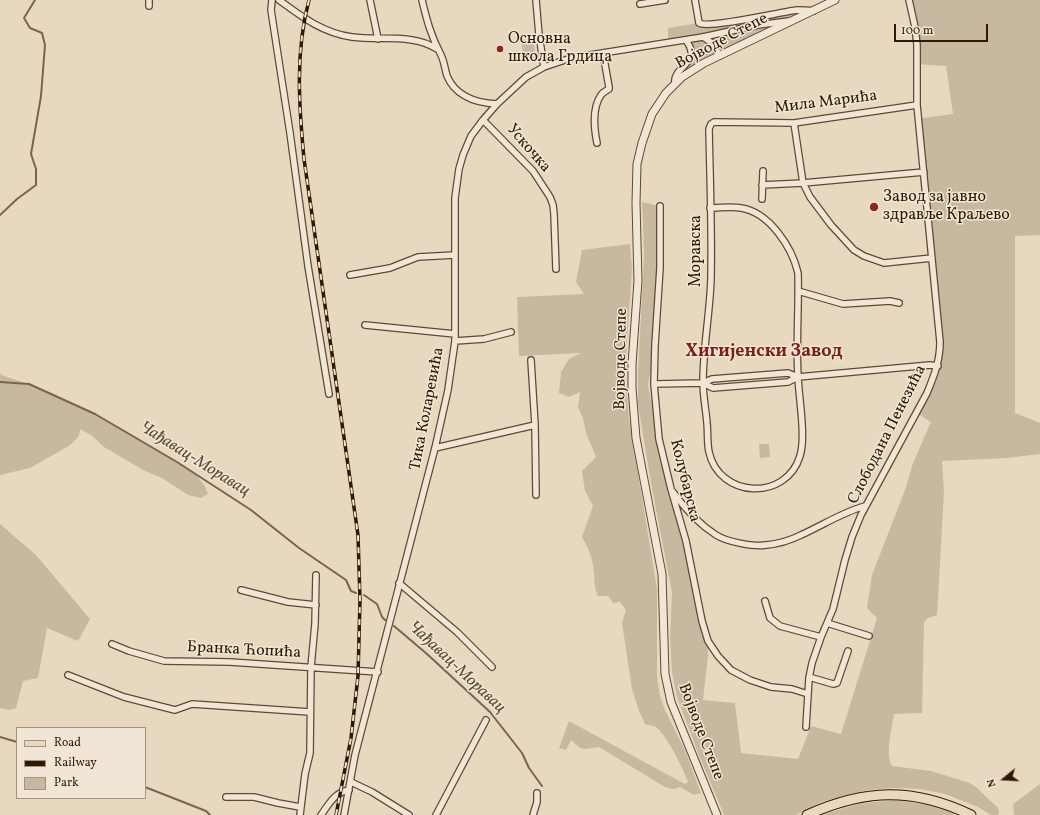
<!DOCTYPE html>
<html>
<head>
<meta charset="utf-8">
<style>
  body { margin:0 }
  #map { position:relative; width:1040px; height:815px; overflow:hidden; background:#e9d8c0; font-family:Vollkorn,serif }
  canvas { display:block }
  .legend { position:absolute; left:16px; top:727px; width:130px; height:72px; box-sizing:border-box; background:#f1e6d6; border:1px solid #a39481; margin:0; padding:5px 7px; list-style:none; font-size:12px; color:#2f1902 }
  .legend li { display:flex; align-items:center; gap:8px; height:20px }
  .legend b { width:20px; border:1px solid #a39481 }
  .north { position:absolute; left:984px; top:759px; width:40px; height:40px; -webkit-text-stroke:3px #f1e6d6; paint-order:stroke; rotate:252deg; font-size:11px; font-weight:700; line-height:16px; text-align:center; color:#2f1902 }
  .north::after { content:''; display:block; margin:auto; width:14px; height:18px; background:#2f1902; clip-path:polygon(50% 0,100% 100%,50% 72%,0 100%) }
  .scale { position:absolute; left:894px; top:24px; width:94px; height:18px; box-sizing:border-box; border:2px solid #2f1902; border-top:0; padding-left:5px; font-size:12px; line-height:14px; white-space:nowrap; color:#2f1902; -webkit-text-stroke:3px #f1e6d6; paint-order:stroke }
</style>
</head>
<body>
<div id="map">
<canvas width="1040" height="815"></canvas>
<ul class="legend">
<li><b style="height:5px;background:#e9d8c0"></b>Road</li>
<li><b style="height:5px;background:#2f1902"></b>Railway</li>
<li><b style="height:11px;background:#c9b8a0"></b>Park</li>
</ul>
<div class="north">N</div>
<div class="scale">100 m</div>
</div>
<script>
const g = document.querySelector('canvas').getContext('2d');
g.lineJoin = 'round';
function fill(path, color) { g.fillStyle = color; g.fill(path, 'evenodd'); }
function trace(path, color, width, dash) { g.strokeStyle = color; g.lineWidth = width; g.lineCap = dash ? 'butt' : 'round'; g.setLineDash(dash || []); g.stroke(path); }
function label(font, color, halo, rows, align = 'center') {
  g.font = font + ' Vollkorn,serif'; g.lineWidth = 3; g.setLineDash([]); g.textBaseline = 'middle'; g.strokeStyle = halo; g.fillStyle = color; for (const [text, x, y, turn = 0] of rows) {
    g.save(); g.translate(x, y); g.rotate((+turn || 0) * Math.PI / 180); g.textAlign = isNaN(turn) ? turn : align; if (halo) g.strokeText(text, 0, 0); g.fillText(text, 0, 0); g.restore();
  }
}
fill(new Path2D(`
  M907,0H1040V235L1015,236V413L1040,423V454L1007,458L942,461L944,492L937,615L928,618L924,622L922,713L894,714C892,728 885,755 892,766L931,771L970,783L977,788L998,808L999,812L998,815H991L978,807L945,794L920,789L894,788L868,790L846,795L822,802L796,815H724L698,753L677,697L672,673L670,639L672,593L651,483L638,404V370L643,280L644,251L642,202L659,206L655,345L648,385L659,439L708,641V656L703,700L735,703L741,753L798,759L811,726L841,734L877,618L867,608L872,575L905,490L913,463L931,422L915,412L925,394L935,367L938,343L916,119L953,114L946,66L915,64L913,28Z
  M813,11L674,80L691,58L686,40L668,43V28L699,23L700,24L759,16Z
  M533,38L536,58L524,59L521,40Z
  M630,244L632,268L625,373L629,418L657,589V677L660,696L665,710L685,750L701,793L694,795L680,787L674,789L665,787L599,747L586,749L580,748L571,740L566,750L559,748L569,721L670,776L685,784L688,782C683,769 666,732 654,726C651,725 647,725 645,724L639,711L632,689L622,623L626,610L620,602L613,603L608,596H598C594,586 595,584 594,574C593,560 589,549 582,537L593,506L585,491L582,471L596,457L586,433L583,418L578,407L580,392L569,397L559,393L561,372L569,359L581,353L519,356L517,297L584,294L576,282L582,250Z
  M0,372L1,375C71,396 134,434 195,474L205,486L208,494L201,498L188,495L162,478L143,470L104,447L91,435L80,429L79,436L69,446L30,468L0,475Z
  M759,444H769L770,457L760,458Z
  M0,524L36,555L90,619L78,641L47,628L38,678L23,681L16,708L10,710L0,708Z
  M1040,784V815H1014L1013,804Z
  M893,800C913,803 935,804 954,813L953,815H821L858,804Z`), '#c9b8a0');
trace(new Path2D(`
  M0,215L17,199L36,185V169L31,154L41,96L45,45L42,33L30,28L24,18L35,0
  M0,382L29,384L95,414L177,462L251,510L299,548L346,580L351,591L356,593
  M364,595L377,604L382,617L385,620
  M394,626L427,654L490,712L522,753L529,768L542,786
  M0,737L17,742
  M145,787L206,811L210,815`), '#79654d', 2);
const minor = new Path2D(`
  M272,0L271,10L290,133L308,266L329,394
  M279,0C302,17 323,33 352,37C379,41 413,33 437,49
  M370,0L378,39
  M422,0C427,21 431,36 441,55C444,61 445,69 447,76C456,97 476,103 497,104
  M536,0L539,35L544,67
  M695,0L699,23C707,29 781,12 797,10C802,10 807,10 813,11
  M640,4L665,0
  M149,6V0
  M703,37L715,45L719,56
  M675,83C673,72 688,65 692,55L690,47L686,40
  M483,120L533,171L550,197L553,205L554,214L556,269
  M794,123L803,183L810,197L831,225L854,250L864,256L884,263L932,258
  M597,143C594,128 592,108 601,95C603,92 606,91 609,89V87L603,53
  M762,185L803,183L924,172
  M762,199L763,171
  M660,206V268L655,345L654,384L659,439L671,489L686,541L702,621L708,641L718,656L731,670L750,680L771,687L792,689L808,694
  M710,208C720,208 732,206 741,208C769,212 792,247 798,273C799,307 796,342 798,377C799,399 806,437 800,456C786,502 719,498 709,452C707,443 708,433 707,423C706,410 703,396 703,382C703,348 710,313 711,278C712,229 710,179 709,129L711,124L714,122L794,123L917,105
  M350,275L390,268L418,257L455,255
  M798,291L843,304L890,301L899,303
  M365,325L455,334
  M455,341L484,339L511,332
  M531,360L535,425
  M703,383L713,388L788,382L798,377
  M654,384L703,383L712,379L788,373L798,377L930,365L938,366
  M435,448L535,425L536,495
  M673,492C685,509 699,524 716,535C727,542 754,547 766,545C778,544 791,540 801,535C823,525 843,512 865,506
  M399,583L457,632L492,667
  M241,590L288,602L316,605
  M765,601L770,618L780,626L821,637
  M827,623L869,636
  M112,644L129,651L164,661L230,662L378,672
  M68,675L124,697L175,710L192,704L310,712
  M809,677L833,684L837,683L848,651
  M806,727L809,678L812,663L821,637L833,609L845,560L852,537L861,515L927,393C934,376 940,361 940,342L917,105V45L915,27L909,0
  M351,782L372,792L409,815
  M226,797H254L278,803L300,807
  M300,815L305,774L310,753L311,667L315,624L316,575
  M321,815C329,804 335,792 349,790
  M344,815L355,755L435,448L448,390L455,341V198L459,169L463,155L471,136L483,120L497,104L526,77L544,67L571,58L703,37L758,25L789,21
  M436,815L486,720
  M533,815L537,802V793`);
const tertiary = new Path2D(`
  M717,815L671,702L665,674L662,574L636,438L632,388V364L638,281L636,203L637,164L642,143L652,114L666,93L682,77L704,63L835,0`);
const primary = new Path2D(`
  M807,815C865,789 913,787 971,815`);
trace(minor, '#5e4932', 8);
trace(tertiary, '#5e4932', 9);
trace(primary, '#2f1902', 11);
trace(minor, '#f1e6d6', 5.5);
trace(tertiary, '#f1e6d6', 7);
trace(primary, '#e9d8c0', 9);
const rail = new Path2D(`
  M309,0C295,52 299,106 304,159L358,535L360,600L358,676L351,738L336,815`);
trace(rail, '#2f1902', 3.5);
trace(rail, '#f1e6d6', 2, [6]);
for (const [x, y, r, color] of [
  [500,49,4,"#8f2418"],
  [874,207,5,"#8f2418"]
]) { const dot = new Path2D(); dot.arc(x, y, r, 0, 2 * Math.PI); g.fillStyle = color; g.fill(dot); trace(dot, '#f1e6d6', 1.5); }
label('16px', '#2f1902', '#f1e6d6', [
  ["Основна",508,40],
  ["школа Грдица",508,58],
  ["Завод за јавно",883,198],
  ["здравље Краљево",883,216]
], 'left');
label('16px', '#2f1902', '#f1e6d6', [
  ["Војводе Степе",722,42,-28],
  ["Мила Марића",826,103,-7],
  ["Ускочка",528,149,49],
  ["Моравска",697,251,-90],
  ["Војводе Степе",622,359,-89],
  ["Тика Коларевића",428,409,-79],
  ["Слободана Пенезића",888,435,-63],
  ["Колубарска",684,481,76],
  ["Бранка Ћопића",244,651,3],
  ["Војводе Степе",700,732,69]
]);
label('italic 17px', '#604b34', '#f1e6d6', [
  ["Чађавац-Моравац",194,460,32],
  ["Чађавац-Моравац",456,668,43]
]);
label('bold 18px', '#7a1f14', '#f1e6d6', [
  ["Хигијенски Завод",764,353]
]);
</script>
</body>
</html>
